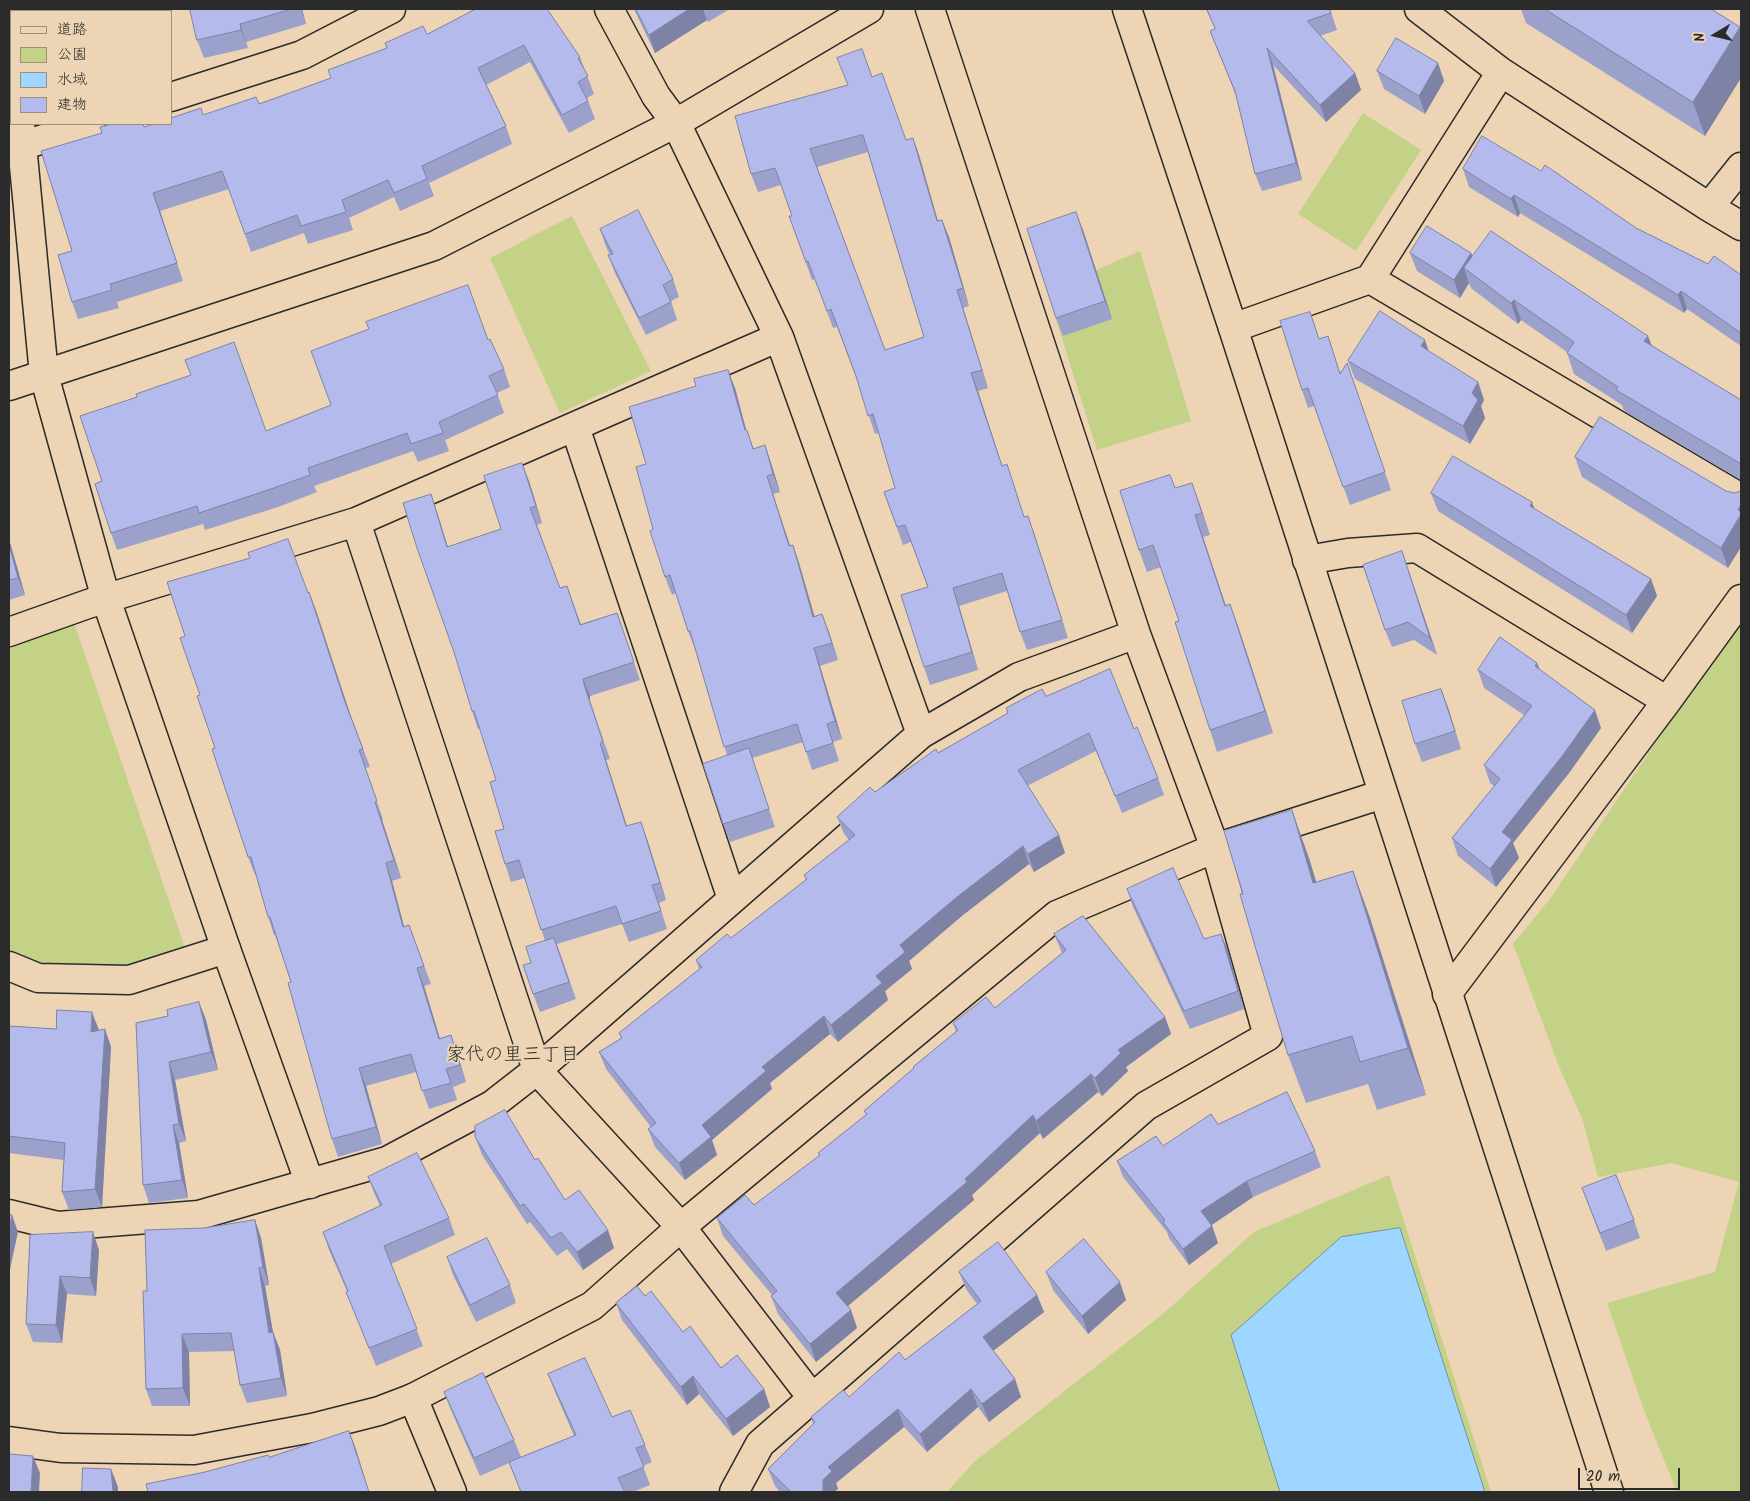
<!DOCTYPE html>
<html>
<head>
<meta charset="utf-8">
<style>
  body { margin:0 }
  #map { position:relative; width:1750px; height:1501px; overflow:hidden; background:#ecd4b4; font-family:Kalam,"Klee One",sans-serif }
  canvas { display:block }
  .frame { position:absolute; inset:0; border:10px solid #2b2b2b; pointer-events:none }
  .legend { position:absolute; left:10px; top:10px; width:162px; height:115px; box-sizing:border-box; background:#ecd4b4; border:1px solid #9f907d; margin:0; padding:6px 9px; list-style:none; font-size:15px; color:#2b2b2b }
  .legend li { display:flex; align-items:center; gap:10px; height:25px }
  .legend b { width:25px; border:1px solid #9f907d }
  .north { position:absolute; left:1690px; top:10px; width:50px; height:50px; -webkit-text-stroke:4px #ecd4b4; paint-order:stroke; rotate:261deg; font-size:14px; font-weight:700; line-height:20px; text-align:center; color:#2b2b2b }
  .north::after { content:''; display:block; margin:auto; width:18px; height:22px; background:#2b2b2b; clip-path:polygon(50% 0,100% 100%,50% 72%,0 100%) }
  .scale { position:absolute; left:1578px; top:1468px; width:102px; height:22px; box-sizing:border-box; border:2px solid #2b2b2b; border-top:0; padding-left:6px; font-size:15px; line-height:18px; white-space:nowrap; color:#2b2b2b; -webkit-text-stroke:4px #ecd4b4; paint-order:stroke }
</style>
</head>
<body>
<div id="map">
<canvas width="1750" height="1501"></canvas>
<div class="frame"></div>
<ul class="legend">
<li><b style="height:6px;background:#ecd4b4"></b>道路</li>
<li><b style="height:14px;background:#c3d286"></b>公園</li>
<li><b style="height:14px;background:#9fd6ff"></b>水域</li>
<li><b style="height:14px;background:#b4bbec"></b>建物</li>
</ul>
<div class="north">N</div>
<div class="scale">20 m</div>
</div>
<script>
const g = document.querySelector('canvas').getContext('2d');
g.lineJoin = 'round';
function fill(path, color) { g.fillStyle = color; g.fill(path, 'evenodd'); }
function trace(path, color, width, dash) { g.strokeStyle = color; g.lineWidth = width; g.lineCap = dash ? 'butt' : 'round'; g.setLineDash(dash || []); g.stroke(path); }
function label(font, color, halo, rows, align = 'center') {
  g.font = font + ' Kalam,"Klee One",sans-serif'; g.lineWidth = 4; g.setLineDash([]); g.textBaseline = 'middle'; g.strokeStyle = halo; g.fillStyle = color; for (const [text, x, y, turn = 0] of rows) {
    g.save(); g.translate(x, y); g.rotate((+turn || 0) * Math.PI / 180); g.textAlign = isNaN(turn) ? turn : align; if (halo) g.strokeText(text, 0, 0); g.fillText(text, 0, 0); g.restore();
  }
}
fill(new Path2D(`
  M1363,113L1421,150L1356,251L1298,214Z
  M572,216L651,371L560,413L490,258Z
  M1140,251L1191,421L1097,450L1047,291Z
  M70,611L187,954L134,979L9,964V632Z
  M1741,623V1492H1677L1645,1413L1607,1303L1715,1272L1739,1182L1671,1163L1598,1177L1583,1121L1560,1069L1513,944L1550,899L1682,704Z
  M1389,1175L1491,1492H947L974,1462L1163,1314L1254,1232Z`), '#c3d286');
const water = new Path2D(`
  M1400,1228L1485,1492H1280L1231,1335L1341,1237Z`);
fill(water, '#9fd6ff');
trace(water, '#7192aa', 1);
const minor = new Path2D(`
  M609,9L656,96L676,123L779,337L921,734
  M1419,9L1501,72L1709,207L1741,226
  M171,97L302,55L391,9
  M9,150L90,124
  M1709,207L1741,167
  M1370,279L1741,498
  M1233,328L1370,279L1501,72
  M575,427L732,899
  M356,522L537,1070L681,1227L813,1399
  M1307,560L1348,553L1417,548L1667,701
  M9,632L88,604L356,522L779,337
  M9,966L38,978L129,980L226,949
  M1447,994L1667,701L1741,599
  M9,1214L58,1226L199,1215L387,1161L492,1105L537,1070L921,734L1019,677L1136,634
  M9,1441L61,1448L194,1450L312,1428L379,1411L413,1398L592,1306L681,1227L1057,915L1215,848L1383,794
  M734,1492L760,1444L1146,1106L1268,1036L1215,848L1136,634L930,9`);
const tertiary = new Path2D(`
  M13,9V11
  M1127,9L1233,328L1609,1492
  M20,124L44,375L106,599L226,949L310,1184
  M9,386L434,246L676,123L869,9
  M413,1398L452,1492`);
trace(minor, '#2b2b2b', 31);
trace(tertiary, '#2b2b2b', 31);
trace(minor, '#ecd4b4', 28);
trace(tertiary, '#ecd4b4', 28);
fill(new Path2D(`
  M190,9H302L306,24L246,42L248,48L204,58L197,40Z
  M476,9L580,57L594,94L587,98L595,119L569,133L530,62L486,85L506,126L512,144L429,183L434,196L400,211L394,197L349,218L353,230L308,244L304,233L251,252L229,189L160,211L183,281L117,302L119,308L78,319L72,302V251L143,124L144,127L259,104L331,78L427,34Z
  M634,9H730L708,22L707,20L655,53Z
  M1206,9H1330L1337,30L1320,36L1355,73L1361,90L1326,122L1273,65L1302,180L1262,191L1255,174L1236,96L1210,31L1215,29Z
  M1521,9H1711L1705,136L1526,23Z
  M1438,63L1444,81L1425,114L1384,89L1377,71Z
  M872,77L906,140L913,138L919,155L938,221L942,220L949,237L969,306L963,308L988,388L978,391L1002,466L1013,482L1024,517L1028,516L1068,638L1027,650L1020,632L1007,591L959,606L978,670L930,685L924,667L928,587L911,542L903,545L884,492L895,488L879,433L875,434L857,380L837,327L833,328L815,279L812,280L789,216H792L781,185L758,192L751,174L848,85ZM868,152L924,337L885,350L817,167Z
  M1463,169L1636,228L1708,264L1741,275V346L1687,309L1684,313L1520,213L1518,217L1469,187Z
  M600,229L673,279L679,297L671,301L677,320L646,335L615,273L608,255H610L606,247Z
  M1083,230L1112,319L1063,336L1056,318Z
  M1410,253H1471L1472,256L1652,346L1741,400V480L1624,411L1622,405L1574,374L1567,353V352L1521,320L1518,324L1471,288L1469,283L1460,298L1417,271Z
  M1328,336L1340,373L1347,363L1391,490L1350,505L1314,406L1308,408L1302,390L1319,339Z
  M488,340L504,369L510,387L497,393L504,413L445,440L449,451L418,462L413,451L314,486L317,492L278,507L205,530L203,524L117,550L111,533L102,481L137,397L191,375L266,431L331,405Z
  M1429,352L1478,382L1484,400L1481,406L1485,418L1470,444L1355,379L1348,361Z
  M735,388L746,430L754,449L765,445L771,463L780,492L773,494L790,546L793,545L799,563L814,617L829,632L838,660L820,666L842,739L833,742L839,761L812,770L803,742L752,758L775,827L730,842L723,824L727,755L695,649L688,631L676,593L672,595L665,577L653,529L646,464Z
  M1575,457L1734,493L1728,568L1582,477Z
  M1170,475L1175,488L1192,483L1210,535L1203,537L1226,606L1238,626L1273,733L1217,752L1210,730L1179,621L1161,567L1147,572L1139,550Z
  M529,481L542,523L537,525L560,588L567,586L581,624L617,613L640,680L590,696V701L610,759L606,760L627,826L647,839L666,900L659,903L667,929L629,942L622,924L557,944L576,999L540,1012L533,994L531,963L545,941L525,878L511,882L505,864L504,829L496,780L480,728L478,729L472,711L454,652L437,512L448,547L501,529Z
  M1431,493L1535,510L1651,579L1657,596L1632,633L1438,511Z
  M9,539L25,595L9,600Z
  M1408,569L1437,655L1414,640L1392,647L1385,630Z
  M309,592L351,716L370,767L365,768L383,819L382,820L401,878L392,881L404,927L409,925L431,984L424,986L440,1038L451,1035L466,1082L453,1087L457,1100L429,1109L416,1072L366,1086L382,1144L338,1157L332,1139L291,982L275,935H274L268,917L256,875H255L248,857L215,748L200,695L308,593Z
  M1537,663L1540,670L1601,728L1569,773L1513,843L1519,858L1496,887L1458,856L1452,838L1494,786L1490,783L1484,765L1524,715L1484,688L1478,670Z
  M1441,689L1461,749L1422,762L1415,744Z
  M1046,696L1134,729L1158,778L1164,795L1122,813L1096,751L1027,786L1065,853L1034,872L1029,864L963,915L909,961L912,969L885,991L888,1000L838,1042L830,1034L770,1083L772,1089L712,1140L717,1155L685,1180L655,1147L648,1129L651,1127L606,1069L599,1052L621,1038L619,1033L699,969L696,960L731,938L806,880L804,875L849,840L844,834L837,817L875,792L938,753L1008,713L1006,708Z
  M1309,858L1316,882L1353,871L1370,918L1426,1095L1377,1110L1368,1084L1306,1103L1288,1055L1243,894Z
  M1127,889L1204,939L1221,934L1228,951L1244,1009L1190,1029L1133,907Z
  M1054,934L1165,1017L1171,1034L1126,1067L1128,1071L1102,1096L1098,1092L1043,1139L1040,1133L972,1195L974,1200L848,1306L851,1310L857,1328L816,1362L778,1314L771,1296L772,1295L723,1236L717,1218L754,1205L819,1156L818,1153L866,1115L864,1111L914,1068L913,1067L956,1032L953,1023L995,1008L1062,953Z
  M199,1002L206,1020L218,1070L175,1080L186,1141L179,1143L188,1198L149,1203L143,1185L168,1016Z
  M9,1026L56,1029L99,1030L105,1029L111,1047L102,1207L69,1210L62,1192L64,1160L9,1153Z
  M1218,1124L1315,1151L1321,1167L1253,1197L1212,1225L1218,1243L1189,1265L1169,1238L1167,1232L1123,1177L1117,1161L1163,1146Z
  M475,1137L535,1160L565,1200L614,1248L583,1270L567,1249L557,1256L530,1222L527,1224L482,1155Z
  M368,1177L449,1218L455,1235L391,1264L423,1346L376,1366L353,1309L346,1292L347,1291L329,1250L323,1232L380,1206L375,1195Z
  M1582,1188L1634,1220L1640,1238L1606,1251Z
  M255,1220L261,1238L269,1285L265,1286L273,1332L280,1350L287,1396L247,1403L240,1385L234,1351L189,1352L190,1406H152L146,1389L147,1291L204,1228Z
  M30,1235L99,1250L96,1296L67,1294L62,1343L33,1342L26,1324Z
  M447,1257L510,1285L516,1303L476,1322L453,1275Z
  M959,1272L1037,1295L1044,1312L993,1351L1015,1379L1021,1397L989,1422L978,1407L927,1452L904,1427L836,1483L838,1489L834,1492H780L775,1486L768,1469L813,1424L811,1417L849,1397L905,1360L977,1304L966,1289Z
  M1046,1272L1126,1300L1088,1334L1053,1290Z
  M645,1296L721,1368L764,1389L770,1407L733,1436L699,1394L687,1405L622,1320L616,1303Z
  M548,1374L612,1417L645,1445L652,1462L643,1466L650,1485L633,1492H521L509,1463L480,1476L451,1410L444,1392L514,1440L521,1457L574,1436L555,1392Z`), '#9ba1cb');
fill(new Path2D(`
  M85,9H91L92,11H85Z
  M301,9H302L306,24Z
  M689,9H703L707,20L655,53L649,35Z
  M240,24L248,48L241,30Z
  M1740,27L1741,31V78L1705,136L1693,102Z
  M1267,48L1273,65L1302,180L1296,163Z
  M1438,63L1444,81L1425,114L1419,96Z
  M1355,73L1361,90L1326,122L1320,105Z
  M913,138L919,155L943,239L937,221Z
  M153,193L160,211L183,281L177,263Z
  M1514,195L1520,213L1518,217L1511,199Z
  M1076,212L1083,230L1112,319L1105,301Z
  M942,220L949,237L969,306L963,288Z
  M1471,253L1477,270L1464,268L1469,283L1460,298L1454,280Z
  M957,290L963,308L988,388L982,370Z
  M1681,291L1687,309L1684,313L1678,295Z
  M1514,300L1521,320L1518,324L1511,303Z
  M1648,336L1656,356L1644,341Z
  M1425,340L1431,358L1421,346Z
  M728,370L735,388L751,448L745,430Z
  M971,373L978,391L1008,484Z
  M1478,382L1484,400L1481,406L1485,418L1470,444L1463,426L1472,393Z
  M765,445L771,463L780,492L773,474Z
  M522,463L529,481L542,523L536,506Z
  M767,476L773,494L796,564L789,546Z
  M1192,483L1200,505L1210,535L1202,513Z
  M431,494L437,512L453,564L447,547Z
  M1532,502L1539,520L1530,506Z
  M1741,504V547L1728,568L1721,548L1738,510Z
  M1195,515L1203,537L1233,628L1225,606Z
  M1028,516L1034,533L1068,638L1062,620Z
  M9,539L25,595L18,578L9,544Z
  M793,545L799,563L820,635L813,617Z
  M1402,551L1408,569L1437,655L1430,638Z
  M1651,579L1657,596L1632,633L1626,615Z
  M953,588L959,606L978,670L972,652Z
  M309,592L316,610L352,720L345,702Z
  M1230,604L1238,626L1273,733L1265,711Z
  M822,614L829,632L838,660L832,643Z
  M814,648L820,666L842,739L835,721Z
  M1537,663L1544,681L1535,666Z
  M583,679L590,696V701L610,759L584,684Z
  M1441,689L1448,707L1461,749Z
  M1595,710L1601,728L1569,773L1513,843L1519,858L1496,887L1490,869L1502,832Z
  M600,743L606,760L632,843L626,826Z
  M375,802L382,820L401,878L394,860Z
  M1292,810L1309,858L1331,931L1313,883Z
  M641,822L647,839L666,900L660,883Z
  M1059,835L1065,853L1034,872L1028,854Z
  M1023,846L1029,864L963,915L909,961L912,969L885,991L888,1000L838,1042L831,1025L876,976L900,945L957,897Z
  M386,863L392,881L409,945L403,927Z
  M1353,871L1370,918L1426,1095L1408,1048Z
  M1221,934L1228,951L1244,1009L1238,991Z
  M417,968L424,986L445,1056L439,1039Z
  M199,1002L206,1020L218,1070L211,1052Z
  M92,1012L99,1030L91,1032Z
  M824,1016L830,1034L770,1083L772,1089L712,1140L717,1155L685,1180L679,1163L702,1125L762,1067Z
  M1165,1017L1171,1034L1126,1067L1128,1071L1102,1096L1095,1078L1118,1050Z
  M105,1029L111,1047L102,1207L95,1189Z
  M451,1035L457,1053L466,1082L460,1065Z
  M169,1062L175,1080L186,1141L179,1124Z
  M359,1068L366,1086L382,1144L376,1127Z
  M1091,1074L1098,1092L1043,1139L1036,1121Z
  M1033,1115L1040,1133L972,1195L974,1200L843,1310L836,1293L965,1179Z
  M173,1125L179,1143L188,1198L182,1180Z
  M1247,1181L1253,1197L1207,1228L1201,1211Z
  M12,1215L18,1232L9,1274V1230Z
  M255,1220L261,1238L269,1285L263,1267Z
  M1212,1226L1218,1243L1189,1265L1183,1249Z
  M608,1230L614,1248L583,1270L577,1252Z
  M93,1232L99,1250L96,1296L90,1278Z
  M259,1268L265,1286L276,1350L269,1333Z
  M60,1276L67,1294L62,1343L56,1325Z
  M1120,1282L1126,1300L1088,1334L1082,1316Z
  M1037,1295L1044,1312L989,1354L983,1337Z
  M851,1310L857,1328L816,1362L810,1344Z
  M273,1332L280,1350L287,1396L281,1378Z
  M182,1334L189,1352L190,1406L183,1388Z
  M693,1376L699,1394L687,1405L681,1387Z
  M1015,1379L1021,1397L989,1422L982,1404Z
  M764,1389L770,1407L733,1436L726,1419Z
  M971,1389L978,1407L927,1452L920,1434Z
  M898,1409L904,1427L836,1483L838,1489L834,1492H823V1480L828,1467Z
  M349,1431L356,1449L369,1492Z
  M33,1456L40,1473L39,1492H31Z
  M111,1469L118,1487V1492H113Z`), '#7e83a5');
const building = new Path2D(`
  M37,9H85V11H37Z
  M190,9H292L240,24L241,30L197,40Z
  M476,9H547L580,57L578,58L588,76L578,82L588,101L562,115L524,45L478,68L506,126L422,166L427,179L394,193L388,180L342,200L346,212L301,226L297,215L245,234L222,171L153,193L177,263L110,284L112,290L72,302L58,255L72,251L41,151L102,133L100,127L112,124H143L144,127L154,124H171V118L201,108L203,115L256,97L259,104L331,78L328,70L387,48L385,43L423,26L427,34Z
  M636,9H689L649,35Z
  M1207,9H1329L1331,13L1307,21L1355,73L1320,105L1267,48L1296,163L1255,174L1235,91L1210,31L1215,29Z
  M1545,9H1711L1740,27L1693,102Z
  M1396,38L1438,63L1419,96L1377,71Z
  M862,49L872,77L882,73L906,140L913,138L937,221L942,220L963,288L957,290L982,370L971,373L1002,466L1007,464L1024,517L1028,516L1062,620L1020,632L1002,573L953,588L972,652L924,667L901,595L928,587L905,525L897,527L884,492L895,488L873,414L868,416L856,376L831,309L827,311L808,261L806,262L789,216H792L775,168L751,174L735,116L848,85L837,58ZM863,135L924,337L885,350L810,149Z
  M1482,136L1541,171L1545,165L1636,228L1708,264L1714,256L1741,275V333L1681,291L1678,295L1514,195L1511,199L1463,169Z
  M638,210L673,279L663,285L671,302L639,318L608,255L613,254L600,229Z
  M1076,212L1105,301L1056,318L1027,229Z
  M1427,226L1471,253L1454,280L1410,253Z
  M1491,231L1648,336L1644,341L1741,400V464L1616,390L1618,387L1567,353L1574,342L1514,300L1511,303L1464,268Z
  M468,285L488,340L490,339L504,369L489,376L498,395L439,422L443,433L411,444L407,433L308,468L310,475L271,489L199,513L197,506L111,533L95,484L102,481L80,416L137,397L136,394L191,375L185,360L234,342L266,431L331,405L311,351L369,329L366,322Z
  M1380,311L1425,340L1421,346L1478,382L1472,393L1478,400L1463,426L1348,361Z
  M1310,312L1319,339L1328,336L1340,374L1347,363L1385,472L1343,487L1308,388L1302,390L1280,321Z
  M728,370L745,430H747L753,449L765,445L773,474L767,476L789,546L793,545L813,617L822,614L832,643L814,648L835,721L827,724L833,743L806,752L797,724L724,747L690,631H688L670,575L665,577L650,531L653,529L636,467L646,464L629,407L696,386L694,379Z
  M1600,417L1726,491L1734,493L1741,491V504L1738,510L1741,512V514L1721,548L1575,457Z
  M1453,456L1532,502L1530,506L1651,579L1626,615L1431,493Z
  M522,463L536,506L530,508L560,588L567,586L580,625L617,613L634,662L583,679L584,684L603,742L600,743L626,826L641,822L660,883L652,885L661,911L622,924L616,906L541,930L519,860L505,864L495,831L504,829L490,782L496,780L474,711H472L454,652L417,548L403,503L431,494L447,547L501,529L484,476Z
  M1170,475L1175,488L1192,483L1202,513L1195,515L1225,606L1230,604L1265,711L1210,730L1175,622L1179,621L1153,545L1139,550L1120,491Z
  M288,539L308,593L309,592L345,702L363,749L359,750L377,801L375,802L394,860L386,863L403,927L409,925L424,966L417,968L439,1039L451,1035L460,1065L446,1069L451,1083L422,1091L411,1054L359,1068L376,1127L332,1139L288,983L291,982L270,917H268L251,857H248L212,749L215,748L197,696L200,695L180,638L185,636L167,582L250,558L248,553Z
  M9,544L18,578L9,580Z
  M1402,551L1430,638L1408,622L1385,630L1363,565Z
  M1500,637L1537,663L1535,666L1595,710L1563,755L1502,832L1512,840L1490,869L1452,838L1500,779L1484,765L1532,706L1478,670Z
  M1110,669L1134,729L1137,727L1158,778L1115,796L1089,733L1018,770L1059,835L1028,854L1023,846L957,897L900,945L905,952L876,976L882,983L831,1025L824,1016L762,1067L766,1071L702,1125L711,1137L679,1163L648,1129L656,1123L599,1052L622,1038L619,1033L702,967L696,960L727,934L731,938L807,879L804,875L855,835L837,817L870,787L875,792L936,749L938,753L1008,713L1006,708L1042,689L1046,696Z
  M1441,689L1455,731L1415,744L1402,701Z
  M749,748L769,809L723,824L703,764Z
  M1292,810L1313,883L1353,871L1408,1048L1360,1062L1352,1036L1288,1055L1257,953L1240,894H1243L1224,831Z
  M1173,868L1204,939L1221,934L1238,991L1184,1011L1127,889Z
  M1083,916L1165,1017L1118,1050L1121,1053L1095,1078L1091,1074L1036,1121L1033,1115L965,1179L967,1182L836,1293L851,1310L810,1344L771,1296L777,1291L717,1218L745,1195L754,1205L820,1155L818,1153L867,1114L864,1111L914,1068L913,1067L958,1030L953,1023L986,997L995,1008L1066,950L1054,934Z
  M554,938L569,982L533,994L523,965L531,963L526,947Z
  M199,1002L211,1052L169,1062L179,1124L173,1125L182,1180L143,1185L136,1023L168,1016L167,1010Z
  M57,1010L92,1012L91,1032L105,1029L95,1189L62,1192L65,1143L9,1136V1026L56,1029Z
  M1287,1092L1315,1151L1247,1181L1201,1211L1212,1226L1183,1249L1163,1222L1165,1220L1117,1161L1156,1136L1163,1146L1211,1114L1218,1124Z
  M505,1110L535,1160L538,1158L565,1200L579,1190L608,1230L577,1252L561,1232L551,1238L524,1204L520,1206L475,1137V1126Z
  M417,1153L449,1218L384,1246L417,1329L369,1348L346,1292L348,1291L323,1232L382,1205L368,1177Z
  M1616,1175L1634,1220L1600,1233L1582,1188Z
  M9,1214L12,1215L9,1230Z
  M255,1220L263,1267L259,1268L269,1333L273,1332L281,1378L240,1385L231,1333L182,1334L183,1388L146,1389L143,1291H147L145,1230L204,1228Z
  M93,1232L90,1278L60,1276L56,1325L26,1324L30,1235Z
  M487,1238L510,1285L470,1305L447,1257Z
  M1084,1239L1120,1282L1082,1316L1046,1272Z
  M998,1242L1037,1295L983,1337L1015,1379L982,1404L971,1389L920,1434L898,1409L828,1467L832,1471L823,1480V1492H791L768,1469L815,1422L811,1417L843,1390L849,1397L899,1352L905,1360L981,1301L959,1272Z
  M637,1286L645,1296L651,1291L683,1332L690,1326L721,1368L737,1355L764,1389L726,1419L693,1376L681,1387L616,1303Z
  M585,1358L612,1417L630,1410L645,1445L636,1448L644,1467L618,1478L625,1492H521L509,1462L576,1435L548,1374Z
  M483,1373L514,1440L474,1458L444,1392Z
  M349,1431L369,1492H148L146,1484L205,1472L268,1455L269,1457Z
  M9,1454L33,1456L31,1492H9Z
  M83,1468L111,1469L113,1492H82Z`);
fill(building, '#b4bbec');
trace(building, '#7e83a5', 1);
label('19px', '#2b2b2b', '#ecd4b4', [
  ["家代の里三丁目",513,1057]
]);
</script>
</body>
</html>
